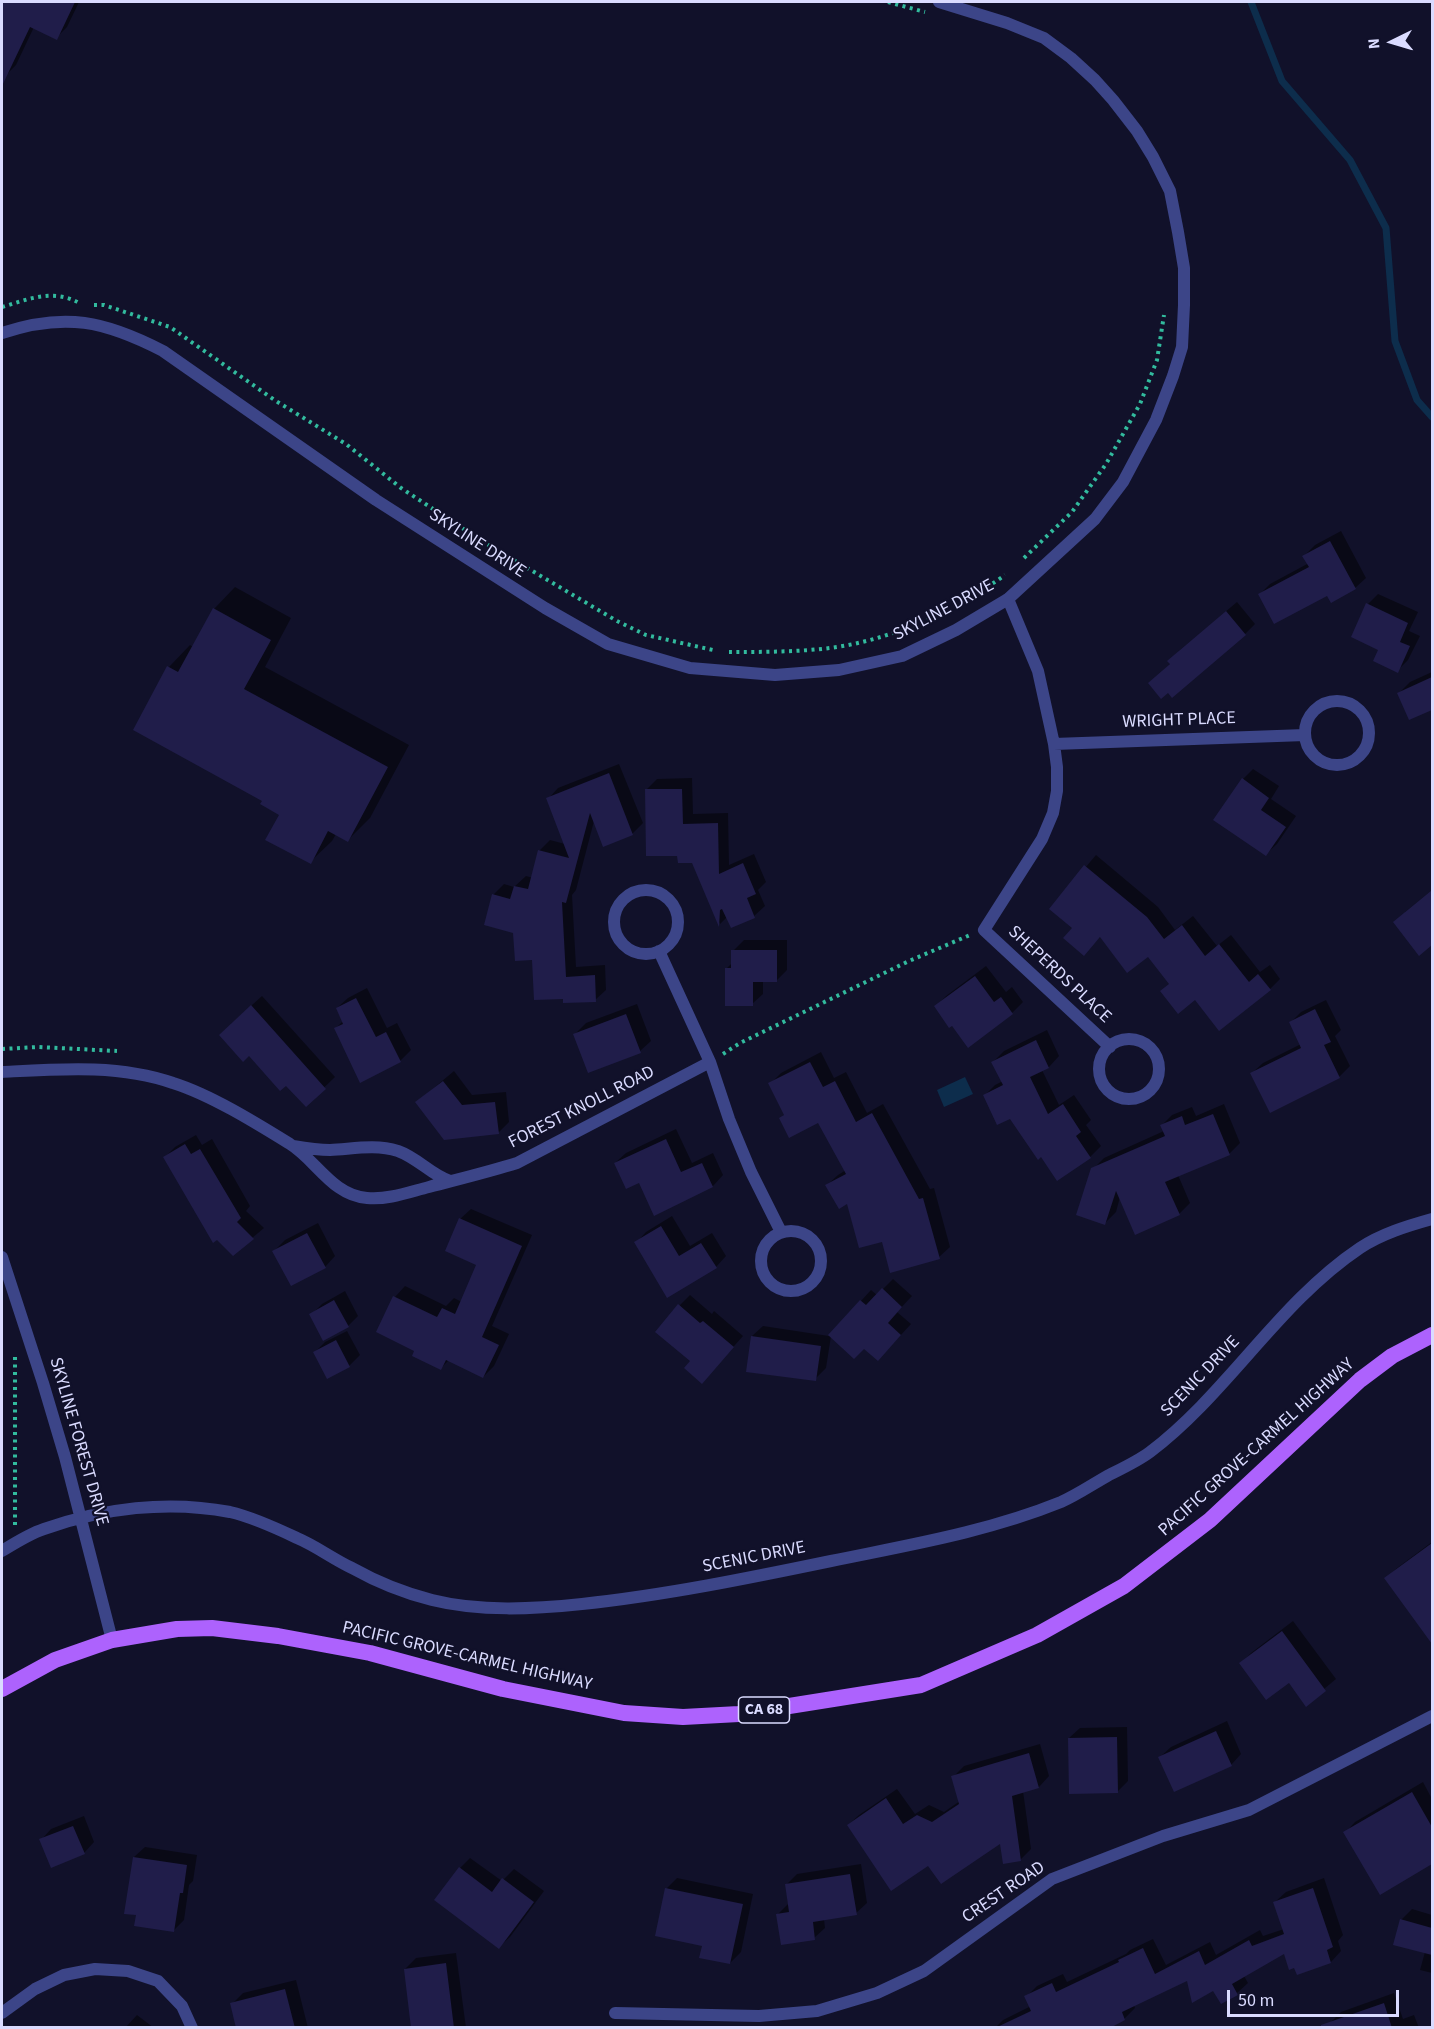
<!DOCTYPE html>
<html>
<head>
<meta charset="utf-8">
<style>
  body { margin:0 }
  #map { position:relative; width:1434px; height:2029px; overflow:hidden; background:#11112a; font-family:"Source Sans 3",sans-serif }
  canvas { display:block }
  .frame { position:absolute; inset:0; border:3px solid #dadbff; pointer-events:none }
  .north { position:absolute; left:1362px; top:12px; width:60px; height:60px; -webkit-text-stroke:4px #11112a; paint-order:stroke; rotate:265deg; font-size:16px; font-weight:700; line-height:24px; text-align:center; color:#dadbff }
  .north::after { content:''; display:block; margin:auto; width:21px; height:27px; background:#dadbff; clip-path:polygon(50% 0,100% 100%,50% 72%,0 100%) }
  .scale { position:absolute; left:1227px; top:1990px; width:172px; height:27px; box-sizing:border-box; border:3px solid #dadbff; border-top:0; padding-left:8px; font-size:18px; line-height:21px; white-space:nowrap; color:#dadbff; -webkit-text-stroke:4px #11112a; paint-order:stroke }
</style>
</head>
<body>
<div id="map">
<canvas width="1434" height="2029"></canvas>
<div class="frame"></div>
<div class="north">N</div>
<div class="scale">50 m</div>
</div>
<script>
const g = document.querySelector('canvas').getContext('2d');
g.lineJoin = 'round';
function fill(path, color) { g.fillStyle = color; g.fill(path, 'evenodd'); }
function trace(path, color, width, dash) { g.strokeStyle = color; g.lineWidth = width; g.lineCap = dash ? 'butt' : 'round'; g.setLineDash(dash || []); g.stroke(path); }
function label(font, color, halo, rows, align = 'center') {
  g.font = font + ' "Source Sans 3",sans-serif'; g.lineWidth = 4.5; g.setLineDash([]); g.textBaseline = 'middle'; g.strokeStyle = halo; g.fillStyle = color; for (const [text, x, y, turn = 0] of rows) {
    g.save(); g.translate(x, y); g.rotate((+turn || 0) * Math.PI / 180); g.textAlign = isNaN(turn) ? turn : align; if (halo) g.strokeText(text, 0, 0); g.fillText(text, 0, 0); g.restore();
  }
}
fill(new Path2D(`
  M965,1077L973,1094L944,1107L937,1090Z`), '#0d2d4c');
fill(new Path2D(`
  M2,2H79L67,27L56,38L34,27L16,65L5,76L2,74Z
  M1341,531L1366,578L1355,588L1328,594L1259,595L1270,584L1309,563L1304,556L1315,545Z
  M235,587L291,618L265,667L409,745L370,818L348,840L336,834L332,841L310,862L281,814L264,800L135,730L169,667L190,645L193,647L214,609Z
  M1378,594L1418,612L1409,631L1420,636L1408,660L1397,671L1380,649L1368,604Z
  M1237,602L1255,624L1245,634L1168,691L1150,683L1171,663L1169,661L1180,650Z
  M1432,672V708L1410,718L1399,693L1410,682Z
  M619,764L643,823L632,834L594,821L576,890L572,895L576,967L605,965L606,990L595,1000L564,997L533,959L493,895L504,884L514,887L526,876L533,878L539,851L550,840L565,844L548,799L558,788Z
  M1253,769L1279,786L1271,799L1296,816L1277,844L1266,854L1243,779Z
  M692,778L693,814L728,813L729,865L754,854L766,882L758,890L765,906L754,916L731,926L727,917L720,924L693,861L679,854L646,790L657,779Z
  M1096,855L1158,907L1175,930L1193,916L1217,946L1231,935L1260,972L1270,965L1280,979L1270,989L1195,998L1170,983L1148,955L1101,936L1084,954L1074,927L1051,908Z
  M1432,890V944L1420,953L1405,912Z
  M744,940H787V970L776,981H763V994L752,1004L727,968L733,962V951Z
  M986,966L1006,992L1012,987L1023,1002L1012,1013L968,1046L936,1006L946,996Z
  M367,988L387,1028L397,1023L411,1050L400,1061L335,1029L343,1021L337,1008L348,998Z
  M262,996L335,1077L306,1105L231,1024Z
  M1326,1000L1341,1030L1335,1036L1350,1066L1339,1077L1252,1073L1263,1063L1301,1044L1290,1023L1301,1012Z
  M637,1004L651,1041L640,1051L575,1034L586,1023Z
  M1047,1030L1059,1056L1049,1067L1042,1070L1059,1105L1074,1095L1091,1120L1086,1125L1101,1146L1090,1157L1058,1179L1042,1155L1010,1117L984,1096L995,1085L1003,1081L993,1062L1004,1051Z
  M821,1052L834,1078L846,1072L867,1113L883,1104L930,1189L934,1188L950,1247L939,1257L848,1202L827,1185L838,1175L846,1170L819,1122L781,1118L785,1114L770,1084L781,1073Z
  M454,1071L472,1095L506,1092L509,1122L499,1132L417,1102Z
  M1224,1104L1240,1143L1229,1154L1178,1175L1190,1203L1179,1214L1120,1197L1116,1212L1105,1223L1093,1169L1104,1158L1164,1131L1162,1125L1172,1115L1192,1107L1196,1116Z
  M676,1129L692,1163L713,1153L723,1175L713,1186L655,1214L639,1181L615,1163L626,1153Z
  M196,1135L202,1145L212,1139L250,1206L246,1211L264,1228L233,1254L165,1157L175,1147Z
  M471,1209L532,1235L492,1326L509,1334L494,1366L483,1377L449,1360L441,1368L416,1350L395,1297L405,1286L446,1306L454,1298L462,1302L478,1264L460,1219Z
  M672,1216L690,1246L712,1233L726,1256L716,1267L668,1296L636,1243L646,1232Z
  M318,1223L335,1256L325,1267L274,1251L285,1240Z
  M893,1279L912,1296L897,1312L911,1324L888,1349L864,1347L831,1336L826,1368L815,1379L752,1336L763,1326L829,1336L871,1290L877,1295Z
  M345,1291L358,1316L348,1326L311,1315L322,1304Z
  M690,1295L712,1314L714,1311L743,1336L702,1382L692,1361L680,1305Z
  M347,1331L360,1355L349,1366L315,1352L325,1342Z
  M1432,1542V1627L1425,1632L1386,1578L1397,1568Z
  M1293,1621L1336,1679L1306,1704L1289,1681L1241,1663L1251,1653Z
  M1227,1721L1241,1754L1231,1765L1160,1757L1171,1747Z
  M1127,1727L1128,1781L1117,1792L1069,1738L1080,1728Z
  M1040,1744L1049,1776L1039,1787L1023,1791L1031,1849L1020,1860L1001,1841L929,1864L848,1825L859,1815L897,1789L915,1814L929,1805L944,1812L960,1801L953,1777L964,1766Z
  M1423,1782L1432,1799V1863L1380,1893L1345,1833L1355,1822Z
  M84,1816L94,1842L84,1853L41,1840L51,1829Z
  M145,1847L197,1855L193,1881L189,1885L184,1920L174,1930L138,1914L134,1857Z
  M470,1858L502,1881L514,1869L544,1891L510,1937L499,1947L460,1868Z
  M861,1864L867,1903L856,1913L824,1919L825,1928L814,1938L777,1915L788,1904L786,1885L797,1874Z
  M677,1878L753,1894L741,1952L730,1963L703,1945L667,1888Z
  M1324,1878L1343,1935L1338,1941L1341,1951L1331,1962L1285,1952L1244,1976L1248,1983L1237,1993L1221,2002L1214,1989L1188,1979L1134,2005L1135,2008L1124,2019L1094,2028H995L1003,2020L1031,2006L1026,1997L1037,1986L1063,1974L1067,1982L1126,1954L1130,1950L1153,1939L1166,1965L1210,1942L1216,1955L1260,1930L1263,1936L1284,1929L1275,1902L1286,1892Z
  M1412,1909L1432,1915V1973L1420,1970L1425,1952L1401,1920Z
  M456,1953L466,2028H427L405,1969L416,1958Z
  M296,1980L308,2028H238L232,2004L243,1993Z
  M1394,1993L1403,2019L1414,2015L1419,2028H1332L1331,2022L1341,2012Z
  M137,2015L154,2028H125Z`), '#0007');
trace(new Path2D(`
  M1251,2L1282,81L1350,160L1386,228L1395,341L1417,400L1432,417`), '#0d2d4c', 7);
fill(new Path2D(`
  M2,2H75L57,40L30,27L2,86Z
  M1330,541L1356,589L1331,603L1327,596L1274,624L1258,594L1309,567L1302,556Z
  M1366,603L1408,623L1400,642L1410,646L1398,673L1373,661L1378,650L1351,637Z
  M213,608L271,640L244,689L388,767L348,842L328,831L311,864L265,840L279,815L260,804L262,801L133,730L167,666L178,672Z
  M1226,611L1246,635L1172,698L1168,693L1161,699L1148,683L1170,664L1167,661Z
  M1432,677V710L1409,720L1397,693Z
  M609,773L633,835L603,847L590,813L566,903L562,902L566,977L595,975L596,1002L563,1003V999L534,1000L532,960L515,961L513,933L484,925L492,894L510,899L514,886L528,889L538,850L569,858L546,798Z
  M1242,778L1269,798L1261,810L1286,827L1266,856L1213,820Z
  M645,789H682L683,824L718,823L719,874L743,863L756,894L747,898L755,918L731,928L722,909L720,910L719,927L692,863H678L677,856H646Z
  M1084,865L1147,917L1164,939L1182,925L1205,956L1219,944L1249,982L1258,974L1271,990L1219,1031L1195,1000L1178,1014L1160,991L1169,984L1148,957L1127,973L1100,937L1084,956L1063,938L1072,928L1049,909Z
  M1432,890V945L1419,956L1393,922Z
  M731,950H777V982H753V1006H725V968H731Z
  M975,976L994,1002L1001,997L1013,1014L968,1048L952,1026L949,1028L934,1006Z
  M356,998L376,1037L386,1032L401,1062L360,1083L334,1028L343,1024L336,1008Z
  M251,1005L326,1089L306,1107L286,1086L280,1091L249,1056L243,1062L219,1035Z
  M1315,1009L1331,1042L1324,1045L1340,1078L1270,1113L1250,1073L1301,1048L1289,1022Z
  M626,1014L641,1053L588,1073L573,1034Z
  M1036,1040L1049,1068L1030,1077L1048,1114L1063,1104L1081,1132L1076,1136L1091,1158L1057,1181L1041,1157L1038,1160L1010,1119L997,1125L983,1095L1003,1085L991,1062Z
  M810,1062L823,1087L835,1081L856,1122L872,1113L919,1199L923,1198L940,1259L890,1273L882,1242L859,1248L847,1204L839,1209L825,1185L846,1174L818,1123L789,1138L779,1118L784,1115L768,1083Z
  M443,1081L462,1105L495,1102L499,1134L444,1140L415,1102Z
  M1213,1114L1230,1155L1165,1182L1180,1215L1135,1235L1116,1191L1105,1225L1076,1215L1091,1168L1165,1136L1160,1125L1182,1116L1185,1125Z
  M666,1139L681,1172L702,1163L713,1187L654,1216L639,1183L626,1189L614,1163Z
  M185,1144L191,1154L200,1149L241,1218L237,1222L254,1239L233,1256L217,1240L213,1243L163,1157Z
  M459,1218L522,1246L482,1337L499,1345L483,1378L446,1360L441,1370L412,1356L414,1351L376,1332L393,1296L437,1317L442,1308L455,1314L476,1265L445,1251Z
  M661,1226L679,1256L701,1243L717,1268L667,1298L634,1242Z
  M307,1233L326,1268L291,1286L272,1251Z
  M882,1288L902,1307L888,1323L901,1335L878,1361L864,1349L854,1359L828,1335L860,1300L866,1305Z
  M334,1300L349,1327L323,1341L309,1314Z
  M678,1304L700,1323L703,1321L734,1347L702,1384L684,1368L690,1361L655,1332Z
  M751,1336L821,1346L816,1381L746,1372Z
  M336,1340L350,1367L327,1379L313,1352Z
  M1432,1543V1644L1384,1578Z
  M1282,1631L1326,1691L1306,1707L1289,1683L1266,1700L1239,1663Z
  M1216,1731L1232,1766L1174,1792L1158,1757Z
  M1117,1737L1118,1793L1069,1794L1068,1738Z
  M1029,1753L1039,1788L1012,1796L1021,1861L1003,1864L1000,1844L941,1884L928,1866L891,1891L847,1825L886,1798L903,1824L917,1815L932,1822L959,1804L951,1776Z
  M1412,1792L1432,1827V1864L1380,1895L1343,1832Z
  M73,1826L85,1854L51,1868L39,1839Z
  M133,1857L187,1865L183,1893H180L174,1932L134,1926L136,1915L124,1914Z
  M459,1867L492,1892L502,1878L534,1902L499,1949L434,1900Z
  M850,1874L857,1915L813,1922L815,1940L781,1945L776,1914L789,1912L785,1884Z
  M665,1888L743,1904L730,1964L699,1958L702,1946L655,1936Z
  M1313,1888L1333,1947L1327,1950L1331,1963L1297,1975L1294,1968L1289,1970L1284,1954L1232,1984L1238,1995L1221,2004L1213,1991L1192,2003L1187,1981L1122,2012L1125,2020L1110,2028H995L1031,2011L1024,1996L1052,1983L1056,1992L1119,1962L1118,1960L1143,1948L1155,1974L1199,1951L1205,1965L1249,1940L1252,1946L1284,1934L1273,1902Z
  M1400,1919L1432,1928V1955L1393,1945Z
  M446,1963L454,2028H411L404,1969Z
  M285,1989L295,2028H236L230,2003Z
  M1384,2003L1392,2028H1321V2025Z`), '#201d4a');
trace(new Path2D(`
  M888,2L925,12
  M94,305H104L170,327L276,401L346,444L401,488L485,543L617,621L646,635L713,650
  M2,307C29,299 54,288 81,304
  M1024,558L1072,512L1106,464L1140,404L1157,360L1164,315
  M729,652C762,652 797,652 830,648C892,640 954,611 1005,575
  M2,1049L38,1047L117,1051
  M723,1054L740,1043L909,961L970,935
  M15,1525V1356`), '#32bb9e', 4, [3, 4.5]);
trace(new Path2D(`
  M1008,599L1038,671L1054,744L1057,767V791L1053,813L1042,839L984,930L1110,1047
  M1305 733a32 32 0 1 1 64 0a32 32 0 1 1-64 0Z
  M1054,744L1305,735
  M614 922a32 32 0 1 1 64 0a32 32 0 1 1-64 0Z
  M659,951L710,1062L729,1119L751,1172L781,1232
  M1099 1069a30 30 0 1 1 60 0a30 30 0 1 1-60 0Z
  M2,1072C58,1069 119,1064 173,1083C211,1095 256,1123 290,1144C316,1160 333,1196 367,1198C388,1200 409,1192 429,1187C459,1179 488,1172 517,1163L710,1062
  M293,1146C305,1148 317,1150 330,1150C353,1149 375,1144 398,1151C418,1158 431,1175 450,1181
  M761 1261a30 30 0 1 1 60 0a30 30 0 1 1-60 0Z
  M2,2013L35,1989L64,1975L95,1969L128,1971L158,1981L182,2006L192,2028
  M615,2013L759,2016L817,2011L877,1993L924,1971L1052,1879L1163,1836L1249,1810L1432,1716`), '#3c4588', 12);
trace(new Path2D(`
  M2,333C65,312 105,321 163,351L376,500L545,608L608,644L690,668L775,675L839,670L902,656L956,630L1008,599L1095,519L1123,482L1156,420L1173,376L1182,347L1184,305V268L1178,232L1170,191L1153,157L1137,131L1113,100L1095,80L1071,58L1044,38L1007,23L939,2
  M2,1257L43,1383L65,1457L112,1640
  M2,1551C15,1543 29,1534 44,1529C103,1508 168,1500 230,1512C252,1517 276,1528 297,1538C316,1546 333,1559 352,1568C377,1582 404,1593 432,1600C480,1612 534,1609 582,1604C666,1595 749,1578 831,1561C908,1545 987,1532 1061,1502C1077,1495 1093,1484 1109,1475C1123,1468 1138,1461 1150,1452C1228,1393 1278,1303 1360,1248C1381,1234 1407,1226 1432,1219`), '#3c4588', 12);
trace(new Path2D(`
  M2,1689L55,1660L112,1640L177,1629L212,1628L278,1636L370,1653L503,1689L624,1713L683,1717L739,1714L921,1685L1037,1635L1124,1586L1210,1520L1360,1380L1392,1356L1432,1335`), '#ad62fd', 16);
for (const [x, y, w] of [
  [764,1710,51]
]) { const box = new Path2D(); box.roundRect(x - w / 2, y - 13, w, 26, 4.5); g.fillStyle = '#11112a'; g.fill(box); trace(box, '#dadbff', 1.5); }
label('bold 16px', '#dadbff', null, [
  ["CA 68",764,1710]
]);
label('18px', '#dadbff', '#11112a', [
  ["SKYLINE DRIVE",477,544,33],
  ["SKYLINE DRIVE",944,611,-28],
  ["WRIGHT PLACE",1179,721,-2],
  ["SHEPERDS PLACE",1059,975,43],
  ["FOREST KNOLL ROAD",582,1108,-27],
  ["SCENIC DRIVE",1201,1377,-46],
  ["SKYLINE FOREST DRIVE",78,1442,74],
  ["PACIFIC GROVE-CARMEL HIGHWAY",1257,1448,-42],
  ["SCENIC DRIVE",754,1558,-11],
  ["PACIFIC GROVE-CARMEL HIGHWAY",467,1657,13],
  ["CREST ROAD",1004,1893,-34]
]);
</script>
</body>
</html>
